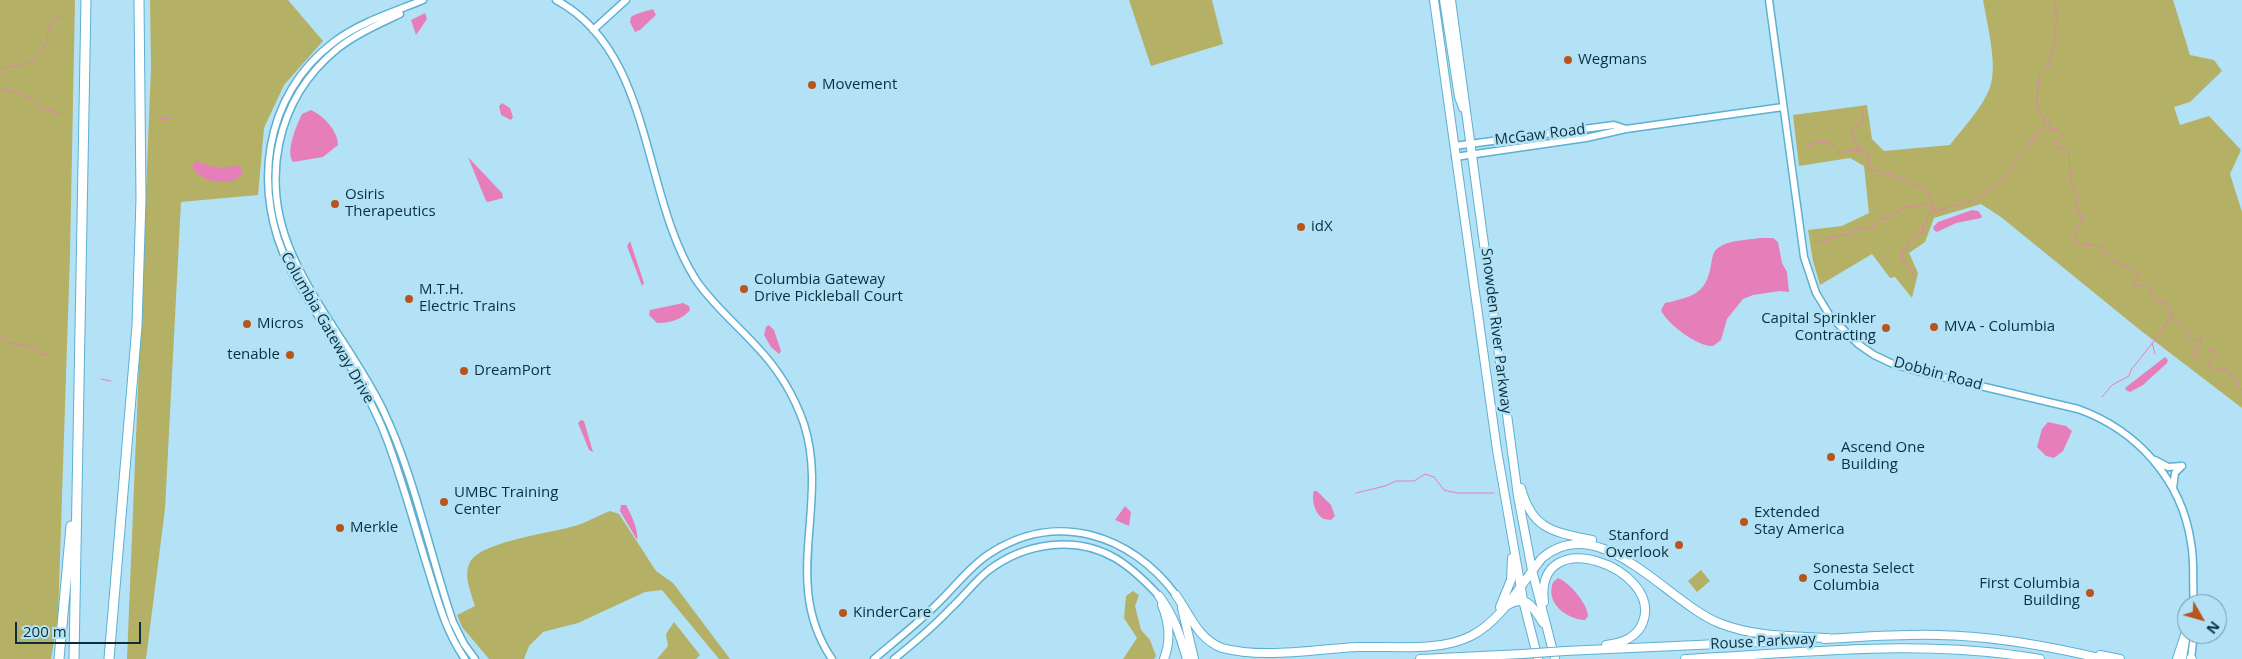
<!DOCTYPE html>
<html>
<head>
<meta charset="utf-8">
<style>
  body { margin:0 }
  #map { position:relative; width:2242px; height:659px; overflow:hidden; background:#b3e2f6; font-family:"Open Sans",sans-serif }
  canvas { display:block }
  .north { position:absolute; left:2177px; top:594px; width:50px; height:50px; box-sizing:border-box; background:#b3e2f6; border:1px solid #6f9aac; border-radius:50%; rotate:128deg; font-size:14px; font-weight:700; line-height:20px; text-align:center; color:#0a2f3c }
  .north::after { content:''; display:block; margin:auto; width:18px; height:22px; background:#b8551d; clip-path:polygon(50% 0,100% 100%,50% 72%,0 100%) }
  .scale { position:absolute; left:15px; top:622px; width:126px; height:22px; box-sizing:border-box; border:2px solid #0a2f3c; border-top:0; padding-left:6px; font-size:15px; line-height:18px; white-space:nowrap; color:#0a2f3c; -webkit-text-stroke:4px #b3e2f6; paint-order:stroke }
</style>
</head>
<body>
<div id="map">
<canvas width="2242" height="659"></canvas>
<div class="north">N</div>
<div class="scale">200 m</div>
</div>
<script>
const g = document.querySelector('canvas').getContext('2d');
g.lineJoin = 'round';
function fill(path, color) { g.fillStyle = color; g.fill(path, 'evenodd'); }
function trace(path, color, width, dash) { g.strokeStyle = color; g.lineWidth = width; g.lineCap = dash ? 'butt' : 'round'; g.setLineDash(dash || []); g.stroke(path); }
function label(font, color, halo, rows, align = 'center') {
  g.font = font + ' "Open Sans",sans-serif'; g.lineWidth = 5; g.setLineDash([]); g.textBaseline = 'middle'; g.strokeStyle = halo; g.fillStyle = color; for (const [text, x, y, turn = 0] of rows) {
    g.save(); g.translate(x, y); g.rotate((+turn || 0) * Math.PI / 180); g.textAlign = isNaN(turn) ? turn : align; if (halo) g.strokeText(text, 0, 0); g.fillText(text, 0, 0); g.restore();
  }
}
fill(new Path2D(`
  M0,0H75L70,255L58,617L51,659H0Z
  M150,0H288L323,41L284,85L264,128L258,195L181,202L165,509L146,659H127L151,68Z
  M1129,0H1212L1223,44L1151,66Z
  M1983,0H2173L2190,55L2214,60L2222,71L2190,102L2174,107L2180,125L2209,116L2241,150L2230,174L2242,212V408L2140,330L2001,217L1981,204L1934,218L1925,242L1909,253L1918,273L1912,298L1895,277L1890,278L1872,254L1820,285L1813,261L1808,230L1842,226L1869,213L1864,166L1850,158L1799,166L1793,115L1867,105L1872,139L1884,151L1950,145C1963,128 1985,105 1991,84C1997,62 1987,23 1983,0Z
  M610,511L619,514L656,571L673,583L730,659H719L662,590L645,592L578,623L543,632L529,646L524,659H489L462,627L457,615L475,606C471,592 463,576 470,562C481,542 549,533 571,527C584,524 597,516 610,511Z
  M1701,570L1710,581L1697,592L1688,581Z
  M1133,591L1139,595L1135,606L1141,630L1150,640L1156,656L1154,659H1123L1137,638L1124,618L1126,596Z
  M674,622L700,655L696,659H657L668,646L666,634Z`), '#b4b065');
fill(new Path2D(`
  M653,9L656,15L640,30L635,32L630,22L631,17C639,12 645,12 653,9Z
  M425,13L427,19L416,35L411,20Z
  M502,103L510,108L513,117L511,120L501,115L499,106Z
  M311,110C324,116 338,131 338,145L323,157L293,162C285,151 297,125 302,114Z
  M468,157L502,193L503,198L488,202L486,201Z
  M196,161L210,166L223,168L239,165L243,173C232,188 200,183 192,167Z
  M1972,210L1978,211L1982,216L1981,218L1956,223L1937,232L1934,230L1933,227L1938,222Z
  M1760,238H1773L1778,242L1782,263L1787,272L1789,292L1780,291L1753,295L1743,299L1727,319L1721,340L1713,346C1698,347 1667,324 1661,310L1665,303C1691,297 1706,295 1711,265C1712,259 1713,251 1718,248C1728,240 1748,240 1760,238Z
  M630,241L644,283L642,286L627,246Z
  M683,303L689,306L690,310C682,320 669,323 657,323L649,315L650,310Z
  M769,325L774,330L781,351L779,354L771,347L764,335L766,327Z
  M2165,357L2168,360L2167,363L2143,385L2130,392L2126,390L2125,388Z
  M581,420L584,421L593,452L589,450L578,423Z
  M2048,422L2066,426L2072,431L2063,451L2054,458L2046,456L2037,447L2042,429Z
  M1317,491L1331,505L1335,516L1331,520L1324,519C1315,515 1311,499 1314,491Z
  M621,505H626C631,514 639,531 637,540L620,511Z
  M1125,506L1131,512L1129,526L1115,520Z
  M1558,578C1569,582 1588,604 1588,616L1585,620C1566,619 1545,603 1553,582Z`), '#e67eba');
trace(new Path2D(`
  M2056,0L2055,8L2058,20L2055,28L2056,35L2049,64L2040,74L2037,96V103L2041,114L2049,123L2050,128L2057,129L2062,135L2060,139L2054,143V147L2064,149L2069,153C2070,169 2069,185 2079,198L2075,206L2083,218L2074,231L2076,240L2081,244L2101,246L2113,261L2132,269L2139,275L2134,284L2149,288L2155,300L2166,304C2173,315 2172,323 2185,328L2191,340L2201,339V345L2194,349V354L2197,357H2201L2208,350H2215L2216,355L2209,360L2211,368L2216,370L2225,368L2228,374L2236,379L2239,388L2242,390
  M0,70L3,68C30,65 32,64 48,41C46,30 50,19 63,17
  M0,89L16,92L31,98L43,109L62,114
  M1863,109V120L1852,132L1859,151L1863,150L1868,153V169C1874,169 1915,183 1921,187C1927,190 1932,201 1933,208
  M159,118L172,119
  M1804,146C1822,141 1827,138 1840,153L1843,154L1848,150L1859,151
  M1818,243L1841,235H1847L1858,229L1872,227L1882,218L1886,219L1906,207H1919L1924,203L1936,211L1971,201L2004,180L2028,145L2039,134L2044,126V118
  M1915,277L1902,258L1903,250L1907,248L1913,235L1922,233L1923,225L1927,222L1928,213L1935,211
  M0,337L10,343L29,346L42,354L50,356
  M2152,343L2155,354
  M101,379L111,381
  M2102,397L2112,385L2129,376L2131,370L2162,331L2171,315
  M1356,493L1385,486L1396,481H1414L1425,474L1434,477L1444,490L1457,493H1494`), '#e67eba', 1);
const minor = new Path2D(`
  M423,0C394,12 360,22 334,42C263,95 251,191 290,268C318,322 358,370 382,427C401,473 413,522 428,569C438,601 446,632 465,659
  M556,0C654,52 641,195 696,280C713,305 737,325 757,347C778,369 794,395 804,424C830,505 780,583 832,659
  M1769,0L1804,257L1816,293L1830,316L1858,344L1874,355L1893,364L1917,371L2078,409C2137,430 2182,480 2191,543C2195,563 2192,584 2194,604
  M400,14C379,24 356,34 337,49C275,100 260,181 292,254C316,309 357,356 383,410C415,477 429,552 453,622L464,644L475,659
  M593,30L626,0
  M1454,146L1614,125L1626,129
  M1455,157L1586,138L1626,129L1783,107
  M2155,460L2168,467L2182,466
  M2173,488L2175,473L2182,466
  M874,659C895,641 917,624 937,604C954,588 969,567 989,554C1056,510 1131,534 1176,595
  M894,659C914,643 933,627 951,608C964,596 975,581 989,570C1025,543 1075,535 1115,558C1132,568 1146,582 1159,596
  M2183,659L2186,640
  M2191,659L2194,634`);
const major = new Path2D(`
  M1434,0L1497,450L1523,600L1538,659
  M1444,0L1459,97L1463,108
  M1451,0L1518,496L1532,570L1555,659
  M1521,488C1532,530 1554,532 1592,540
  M1176,595C1190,615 1198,639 1222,648C1264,659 1315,649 1358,647C1393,646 1440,652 1471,636C1502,620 1521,584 1542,558C1600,509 1667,602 1719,623C1754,637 1791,636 1828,638
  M1159,596C1174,616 1180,635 1187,659
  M1544,602C1534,521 1663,568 1643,622C1637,638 1622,643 1606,645
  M1162,605C1169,622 1171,641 1164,659
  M1506,606C1527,593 1533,607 1543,623
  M1500,607L1511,580L1512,558
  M1182,608L1194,659
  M1824,639C1862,637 1900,634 1938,635C1994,636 2049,646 2103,659
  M1565,651L1785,641
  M2100,655L2120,659
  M2191,658L2192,659
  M1420,659L1522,654
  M1685,659C1803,653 1923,638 2040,659
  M2177,659L2187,629`);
const highway = new Path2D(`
  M59,659L71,526
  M74,659L86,0
  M109,659L137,326L141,199L139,0`);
trace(minor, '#5db0d0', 9);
trace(major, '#5db0d0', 10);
trace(highway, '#5db0d0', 11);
trace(minor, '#fff', 6);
trace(major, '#fff', 8);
trace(highway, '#fff', 9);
const majorBridge = new Path2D(`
  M1522,654L1565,651`);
trace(majorBridge, '#5db0d0', 10, []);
trace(majorBridge, '#fff', 8);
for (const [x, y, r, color] of [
  [1568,60,5,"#b8551d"],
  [812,85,5,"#b8551d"],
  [335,204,5,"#b8551d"],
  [1301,227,5,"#b8551d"],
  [744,289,5,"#b8551d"],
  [409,299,5,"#b8551d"],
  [247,324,5,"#b8551d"],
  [1934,327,5,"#b8551d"],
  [1886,328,5,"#b8551d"],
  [290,355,5,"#b8551d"],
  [464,371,5,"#b8551d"],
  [1831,457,5,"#b8551d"],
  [444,502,5,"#b8551d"],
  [1744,522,5,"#b8551d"],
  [340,528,5,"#b8551d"],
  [1679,545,5,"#b8551d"],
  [1803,578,5,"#b8551d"],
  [2090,593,5,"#b8551d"],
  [843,613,5,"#b8551d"]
]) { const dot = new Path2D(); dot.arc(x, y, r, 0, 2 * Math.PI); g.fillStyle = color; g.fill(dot); trace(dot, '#b3e2f6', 2); }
label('15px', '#0a2f3c', '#b3e2f6', [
  ["Wegmans",1578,60],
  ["Movement",822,85],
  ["Osiris",345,195],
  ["Therapeutics",345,212],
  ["idX",1311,227],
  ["Columbia Gateway",754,280],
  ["Drive Pickleball Court",754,297],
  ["M.T.H.",419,290],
  ["Electric Trains",419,307],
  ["Capital Sprinkler",1876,319,"right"],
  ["Contracting",1876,336,"right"],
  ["Micros",257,324],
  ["MVA - Columbia",1944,327],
  ["tenable",280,355,"right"],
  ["DreamPort",474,371],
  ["Ascend One",1841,448],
  ["Building",1841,465],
  ["UMBC Training",454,493],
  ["Center",454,510],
  ["Extended",1754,513],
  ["Stay America",1754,530],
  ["Merkle",350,528],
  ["Stanford",1669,536,"right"],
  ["Overlook",1669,553,"right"],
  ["Sonesta Select",1813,569],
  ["Columbia",1813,586],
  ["First Columbia",2080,584,"right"],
  ["Building",2080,601,"right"],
  ["KinderCare",853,613]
], 'left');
label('15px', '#0a2f3c', '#b3e2f6', [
  ["McGaw Road",1540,135,-7],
  ["Columbia Gateway Drive",327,328,60],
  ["Snowden River Parkway",1496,331,83],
  ["Dobbin Road",1938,374,15],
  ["Rouse Parkway",1763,642,-3]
]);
</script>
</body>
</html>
